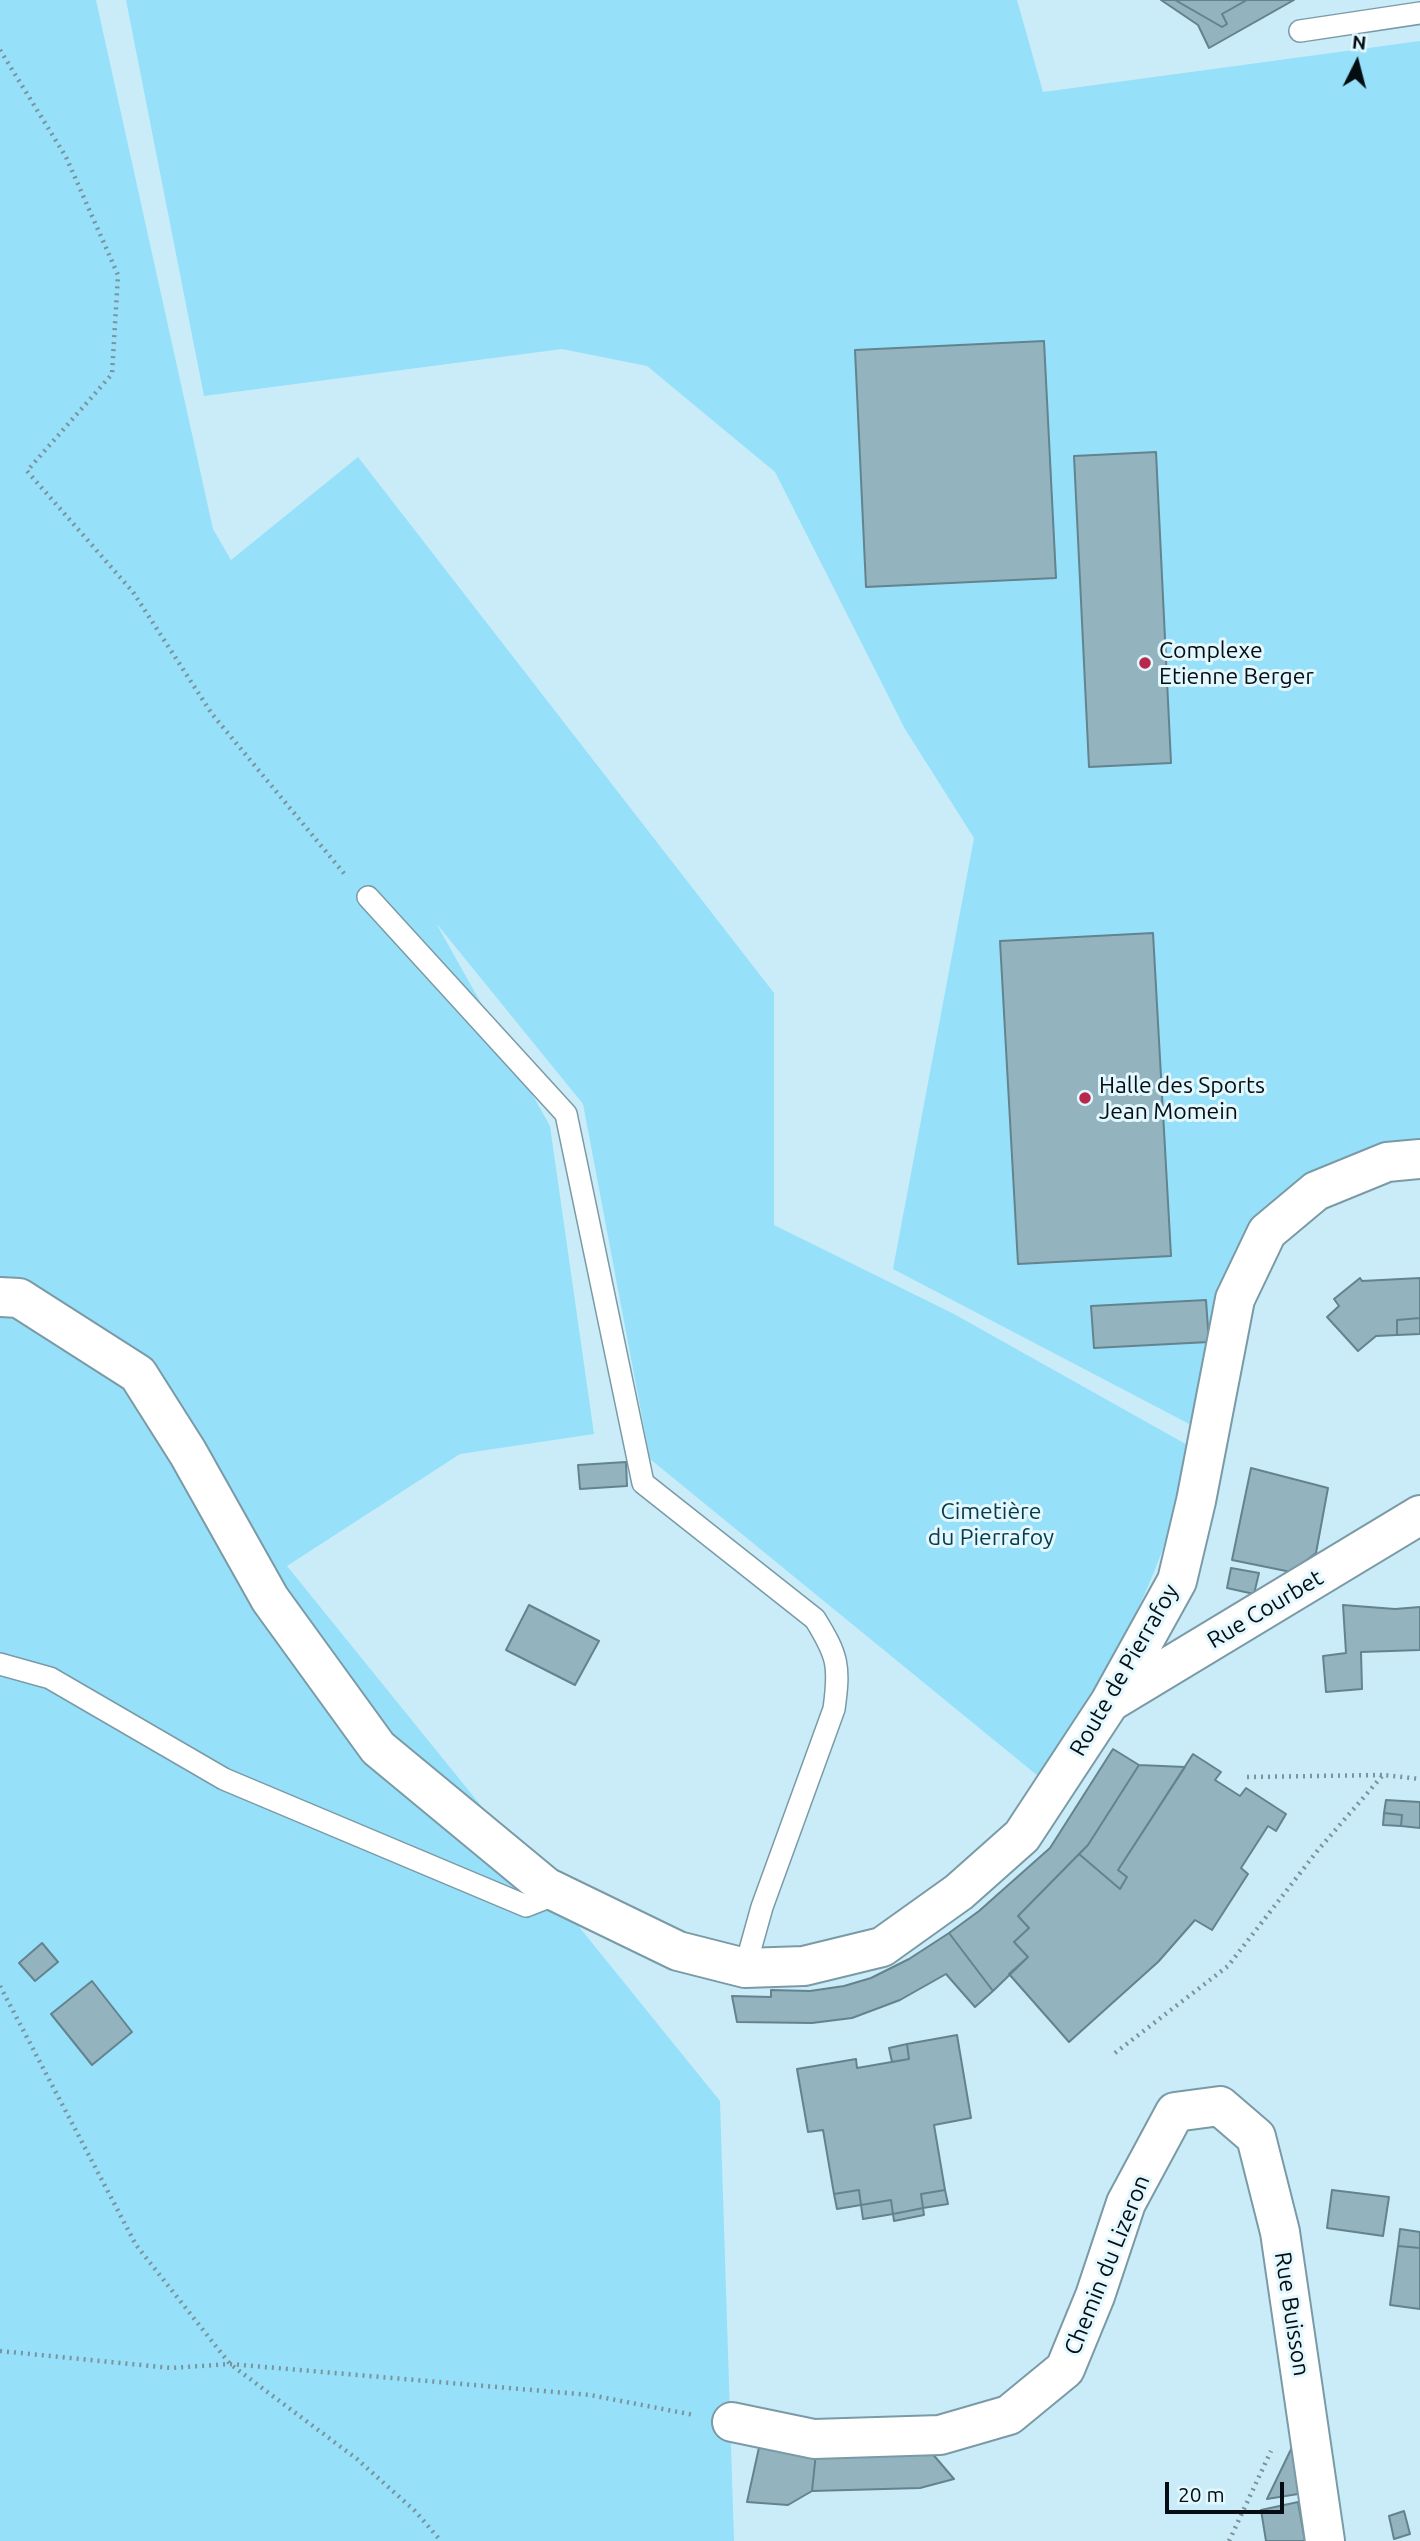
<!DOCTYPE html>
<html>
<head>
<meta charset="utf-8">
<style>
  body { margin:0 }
  #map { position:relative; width:1420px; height:2541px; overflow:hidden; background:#caecf9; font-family:Ubuntu,sans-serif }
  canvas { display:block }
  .north { position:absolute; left:1322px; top:28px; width:70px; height:70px; -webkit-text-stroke:5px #e3f7fe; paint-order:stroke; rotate:6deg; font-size:19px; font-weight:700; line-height:28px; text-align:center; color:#040e12 }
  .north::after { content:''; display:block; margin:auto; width:24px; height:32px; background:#040e12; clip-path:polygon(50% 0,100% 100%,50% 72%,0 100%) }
  .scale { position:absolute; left:1165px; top:2482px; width:119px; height:32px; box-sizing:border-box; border:4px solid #040e12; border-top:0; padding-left:9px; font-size:21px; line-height:24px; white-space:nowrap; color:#040e12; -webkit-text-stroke:5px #e3f7fe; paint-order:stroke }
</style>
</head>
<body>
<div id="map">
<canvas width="1420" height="2541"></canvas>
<div class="north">N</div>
<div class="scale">20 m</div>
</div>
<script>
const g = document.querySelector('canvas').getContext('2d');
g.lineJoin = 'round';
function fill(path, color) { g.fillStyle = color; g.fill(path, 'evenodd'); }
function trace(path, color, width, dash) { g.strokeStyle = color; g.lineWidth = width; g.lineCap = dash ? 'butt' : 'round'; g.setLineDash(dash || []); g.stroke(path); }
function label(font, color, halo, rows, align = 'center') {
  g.font = font + ' Ubuntu,sans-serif'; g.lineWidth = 6; g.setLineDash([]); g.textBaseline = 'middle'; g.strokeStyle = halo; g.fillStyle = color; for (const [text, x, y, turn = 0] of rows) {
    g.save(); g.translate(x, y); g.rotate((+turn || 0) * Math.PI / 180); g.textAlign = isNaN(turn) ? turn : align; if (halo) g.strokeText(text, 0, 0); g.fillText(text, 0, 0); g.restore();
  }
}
fill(new Path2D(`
  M0,0H96L213,529L231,560L358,457L774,993V1225L954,1314L1191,1447C1183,1478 1176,1510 1166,1540C1137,1625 1088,1703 1038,1776L650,1459L583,1104L436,923L550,1126L594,1434L460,1454L287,1566L720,2101L734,2541H0Z
  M126,0H1017L1043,92L1420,41V1140L1382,1143L1307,1177L1195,1427L893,1269L974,838L905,729L775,472L647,366L562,349L204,396Z`), '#97e0f9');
const building = new Path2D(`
  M1161,0H1175L1222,27L1227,24L1222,14L1247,0H1294L1209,48L1198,25Z
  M1175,0H1247L1222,14L1227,24L1222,27Z
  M1044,341L1056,578L866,587L855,350Z
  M1156,452L1171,763L1089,767L1074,456Z
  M1153,933L1171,1256L1018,1264L1000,941Z
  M1360,1278L1362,1281L1420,1278V1318L1397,1320V1335L1376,1336L1358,1351L1327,1317L1339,1306L1334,1299Z
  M1206,1300L1209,1342L1094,1348L1091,1306Z
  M1420,1318V1334L1397,1335V1320Z
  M626,1462L627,1486L580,1489L578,1465Z
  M1251,1468L1328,1488L1316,1553L1291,1572L1232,1560Z
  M1231,1568L1259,1573L1254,1594L1227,1588Z
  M529,1605L599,1641L575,1685L506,1650Z
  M1343,1605L1395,1609L1420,1607V1650L1361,1652L1362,1689L1326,1692L1323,1656L1346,1653Z
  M1113,1749L1139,1765L1088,1845L1018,1916L1029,1928L1014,1942L1028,1957L993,1991L949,1933L979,1911L1050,1848Z
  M1193,1754L1221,1772L1215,1780L1240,1796L1246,1788L1286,1814L1276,1831L1268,1826L1241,1868L1248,1874L1212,1930L1195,1920L1158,1962L1069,2042L1009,1974L1028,1957L1014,1942L1029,1928L1018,1916L1079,1854L1120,1889L1127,1877L1118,1870Z
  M1139,1765L1185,1767L1118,1870L1127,1877L1120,1889L1079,1854L1088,1845Z
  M1386,1800L1420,1802V1828L1401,1826L1402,1815L1384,1813Z
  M1384,1813L1402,1815L1401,1826L1383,1825Z
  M949,1933L993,1991L975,2007L946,1974L900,2000L852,2018L812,2023L737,2022L732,1996L771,1997V1990L810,1991L844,1986L871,1978L909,1959Z
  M42,1943L58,1962L35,1981L19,1963Z
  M92,1981L132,2032L92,2065L51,2014Z
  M957,2035L971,2118L934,2125L945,2190L921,2194L923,2208L893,2214L891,2200L861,2205L859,2190L834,2194L823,2130L808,2132L797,2069L856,2059L857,2068L909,2059L907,2044Z
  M907,2044L909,2059L892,2062L889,2048Z
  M859,2190L861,2205L837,2209L834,2194Z
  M945,2190L948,2204L923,2208L921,2194Z
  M1332,2190L1389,2197L1383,2236L1327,2228Z
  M891,2200L893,2214L863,2219L861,2205Z
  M923,2208L924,2215L894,2221L893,2214Z
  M1400,2229L1420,2232V2248L1398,2246Z
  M1398,2246L1420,2248V2309L1390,2305Z
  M1295,2441L1299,2445L1298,2494L1267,2499Z
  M760,2443L816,2453L812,2491L788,2505L747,2502Z
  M925,2445L954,2479L920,2488L812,2491L816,2453Z
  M1298,2502L1305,2541H1266L1261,2510Z
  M1404,2511L1410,2534L1394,2539L1389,2516Z`);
fill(building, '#93b3bf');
trace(building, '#63838e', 2);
const service = new Path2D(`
  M1300,31L1420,13
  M368,897L566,1114L643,1483L815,1619C838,1656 840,1666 834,1709L762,1907L745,1968
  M0,1664L50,1678L224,1779L526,1906L559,1893`);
const minor = new Path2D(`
  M0,1297L19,1298L138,1374L188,1453L270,1599L378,1748L546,1887L678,1951L745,1968L804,1966L882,1947L959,1892L1022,1836L1110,1702L1177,1581L1196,1501L1235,1299L1267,1232L1316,1191L1387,1162L1420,1159
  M1112,1701L1420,1515
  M732,2422L814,2439L940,2435L1009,2415L1065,2369L1095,2296L1126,2203L1175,2112L1220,2106L1256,2137L1280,2232L1325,2541`);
trace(service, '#7a9aa6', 24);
trace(minor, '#7a9aa6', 42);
trace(new Path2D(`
  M0,50L66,157L118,275L112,374L27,471L133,592L212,714L347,877
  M1247,1777L1382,1775
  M0,1986L136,2245L230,2364L357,2459L415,2511L441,2541
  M1115,2053L1228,1966L1318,1850L1383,1775L1420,1779
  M0,2351L171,2368L230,2364L590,2395L694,2415
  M1229,2541L1271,2451`), '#7a939c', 4.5, [2, 5]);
trace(service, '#fff', 21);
trace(minor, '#fff', 38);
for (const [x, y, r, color] of [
  [1145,663,7,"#b8274c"],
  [1085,1098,7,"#b8274c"]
]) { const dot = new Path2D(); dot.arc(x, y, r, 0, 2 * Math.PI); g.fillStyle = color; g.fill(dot); trace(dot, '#e3f7fe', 2.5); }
label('23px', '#040e12', '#e3f7fe', [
  ["Complexe",1159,650],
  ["Etienne Berger",1159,676],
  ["Halle des Sports",1099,1085],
  ["Jean Momein",1099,1111]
], 'left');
label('23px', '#063b4a', '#e3f7fe', [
  ["Cimetière",991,1511],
  ["du Pierrafoy",991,1537]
]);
label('23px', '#040e12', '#e3f7fe', [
  ["Rue Courbet",1265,1609,-31],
  ["Route de Pierrafoy",1124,1670,-60],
  ["Chemin du Lizeron",1107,2265,-68],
  ["Rue Buisson",1292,2314,81]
]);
</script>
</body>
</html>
